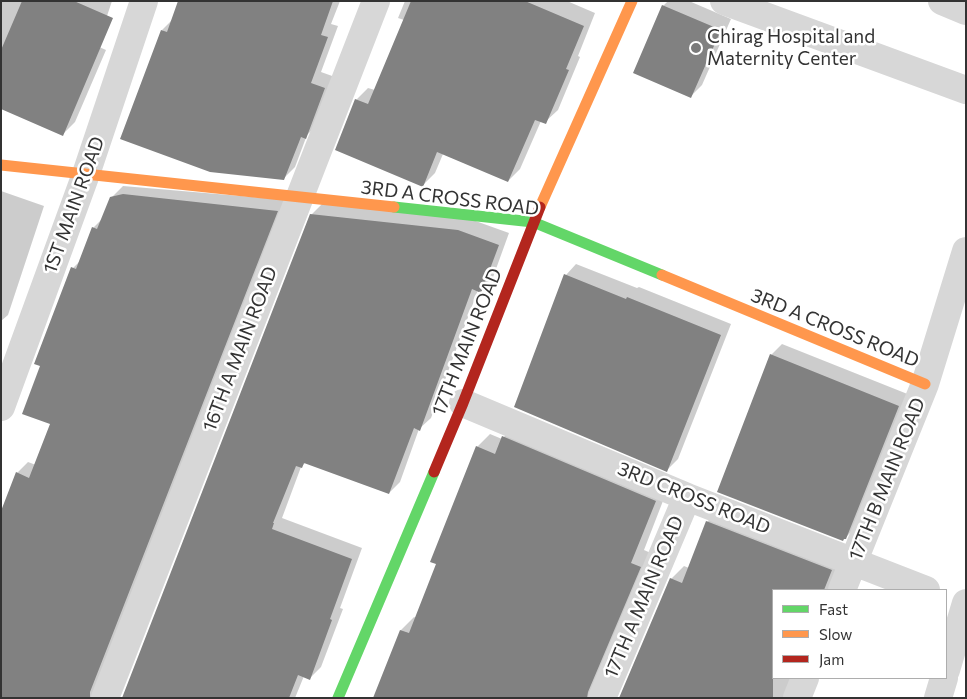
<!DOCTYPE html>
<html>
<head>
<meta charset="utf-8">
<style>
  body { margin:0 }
  #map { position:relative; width:967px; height:699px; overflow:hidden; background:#fff; font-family:Commissioner,sans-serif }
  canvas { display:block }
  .frame { position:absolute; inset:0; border:2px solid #333; pointer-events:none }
  .legend { position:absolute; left:772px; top:589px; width:175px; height:90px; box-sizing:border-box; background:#fff; border:1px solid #adadad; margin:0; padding:6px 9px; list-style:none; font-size:15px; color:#333 }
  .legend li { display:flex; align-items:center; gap:10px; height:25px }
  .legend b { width:25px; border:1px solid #adadad }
</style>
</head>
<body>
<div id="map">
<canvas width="967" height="699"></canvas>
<div class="frame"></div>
<ul class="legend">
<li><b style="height:6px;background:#63d668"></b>Fast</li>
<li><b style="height:6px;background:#ff974d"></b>Slow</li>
<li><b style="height:6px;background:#b3261e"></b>Jam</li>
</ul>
</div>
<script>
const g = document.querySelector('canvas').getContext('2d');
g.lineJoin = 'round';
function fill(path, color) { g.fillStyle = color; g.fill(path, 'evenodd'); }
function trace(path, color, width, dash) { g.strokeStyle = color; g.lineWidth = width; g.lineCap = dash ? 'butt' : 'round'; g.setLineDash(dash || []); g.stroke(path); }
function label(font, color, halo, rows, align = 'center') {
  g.font = font + ' Commissioner,sans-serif'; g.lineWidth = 5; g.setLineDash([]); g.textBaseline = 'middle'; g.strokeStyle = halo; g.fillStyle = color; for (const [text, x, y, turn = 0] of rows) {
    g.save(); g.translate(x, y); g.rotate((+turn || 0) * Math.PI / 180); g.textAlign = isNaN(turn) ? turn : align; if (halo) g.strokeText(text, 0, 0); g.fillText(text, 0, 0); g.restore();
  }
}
fill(new Path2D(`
  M1,1H112L97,46L106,50L75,122L63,134L1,108Z
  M180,1H340L331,24L338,26L321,72L335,77L316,126L307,135L295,167L284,178L162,30L173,19Z
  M405,1H567L595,13L578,56L580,57L558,110L545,122L541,121L520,169L508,181L443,154L435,173L423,185L356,100L368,88L375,90L404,20L398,18Z
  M668,1H689L731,19L702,85L691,96L663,6Z
  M123,186L288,200L106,698H1V509L5,506L17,473L28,462L36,465L52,423L42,366L73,268L82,259L93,228L103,218L111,198Z
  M1,191L44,206L8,315L1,321Z
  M323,203L470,219L509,233L492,280L481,291L478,290L431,418L419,429L400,482L389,493L306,462L301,467L282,518L362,548L340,608L343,609L321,667L310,678L304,676L295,698H123L311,215Z
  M576,264L637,288L639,287L731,324L678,459L667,470L566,275Z
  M782,344L910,395L856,527L845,538L771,355Z
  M516,424L668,488L644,550L653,554L607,698H386L377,692L401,630L414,617L416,618L438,564L477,447L490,434L502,439Z
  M720,509L844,557L831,590H773V678H795L790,698H620L671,579L684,566L689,568L707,522Z`), '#0003');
fill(new Path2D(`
  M22,1H74L113,18L63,136L1,109V50Z
  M178,1H333L321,35L328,37L311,83L325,88L306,139L301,137L284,180L210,172L120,139L161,30L167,32Z
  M411,1H525L584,26L566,69L569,70L546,124L535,120L508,182L437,152L423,187L335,150L355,99L368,104Z
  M662,5L721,30L691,98L633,73Z
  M123,194L278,211L90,692V698H1V511L16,472L29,478L50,424L22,414L40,366L34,364L71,267L76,269L92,227L97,229L110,197Z
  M310,214L458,230L499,245L481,293L472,289L420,431L414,428L389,494L304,463L302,468L296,466L273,523H274L272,529L352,559L330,619L332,620L310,680L298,675L289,698H122Z
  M564,274L626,299L627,297L721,335L667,472L514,407Z
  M770,354L899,406L846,539H844L843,541L717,492Z
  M502,436L656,501L631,563L641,567L588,692L587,698H373L400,630L409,633L436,564L430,562L476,446L495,454Z
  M706,521L832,570L824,590H773V698H619L670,578L682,583Z`), '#818181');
trace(new Path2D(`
  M724,1L966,90
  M942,1L966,11
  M463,403L687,497L926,590
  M1,407L86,174L144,1
  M842,590L925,384L966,251
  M946,670L966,603
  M105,698L376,1
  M602,698L687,497
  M797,698L805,678
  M938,698L944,678`), '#d7d7d7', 28);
trace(new Path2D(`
  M394,207L533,222L662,275
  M338,698L434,472`), '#63d668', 11);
trace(new Path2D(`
  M1,165L394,207
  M540,207L632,1
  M662,275L925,384`), '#ff974d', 11);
trace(new Path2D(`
  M434,472L463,403L540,207`), '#b3261e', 11);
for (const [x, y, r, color] of [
  [696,48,6,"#7a7a7a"]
]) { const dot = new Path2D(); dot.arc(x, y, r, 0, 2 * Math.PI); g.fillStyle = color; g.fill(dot); trace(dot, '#fff', 2); }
label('19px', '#333', '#fff', [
  ["Chirag Hospital and",707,37],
  ["Maternity Center",707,59]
], 'left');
label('19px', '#333', '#fff', [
  ["3RD A CROSS ROAD",450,198,7],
  ["1ST MAIN ROAD",74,205,-70],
  ["3RD A CROSS ROAD",835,328,22],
  ["17TH MAIN ROAD",467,342,-68],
  ["16TH A MAIN ROAD",240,349,-69],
  ["17TH B MAIN ROAD",887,479,-68],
  ["3RD CROSS ROAD",694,498,22],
  ["17TH A MAIN ROAD",644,597,-67]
]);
</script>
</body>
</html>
